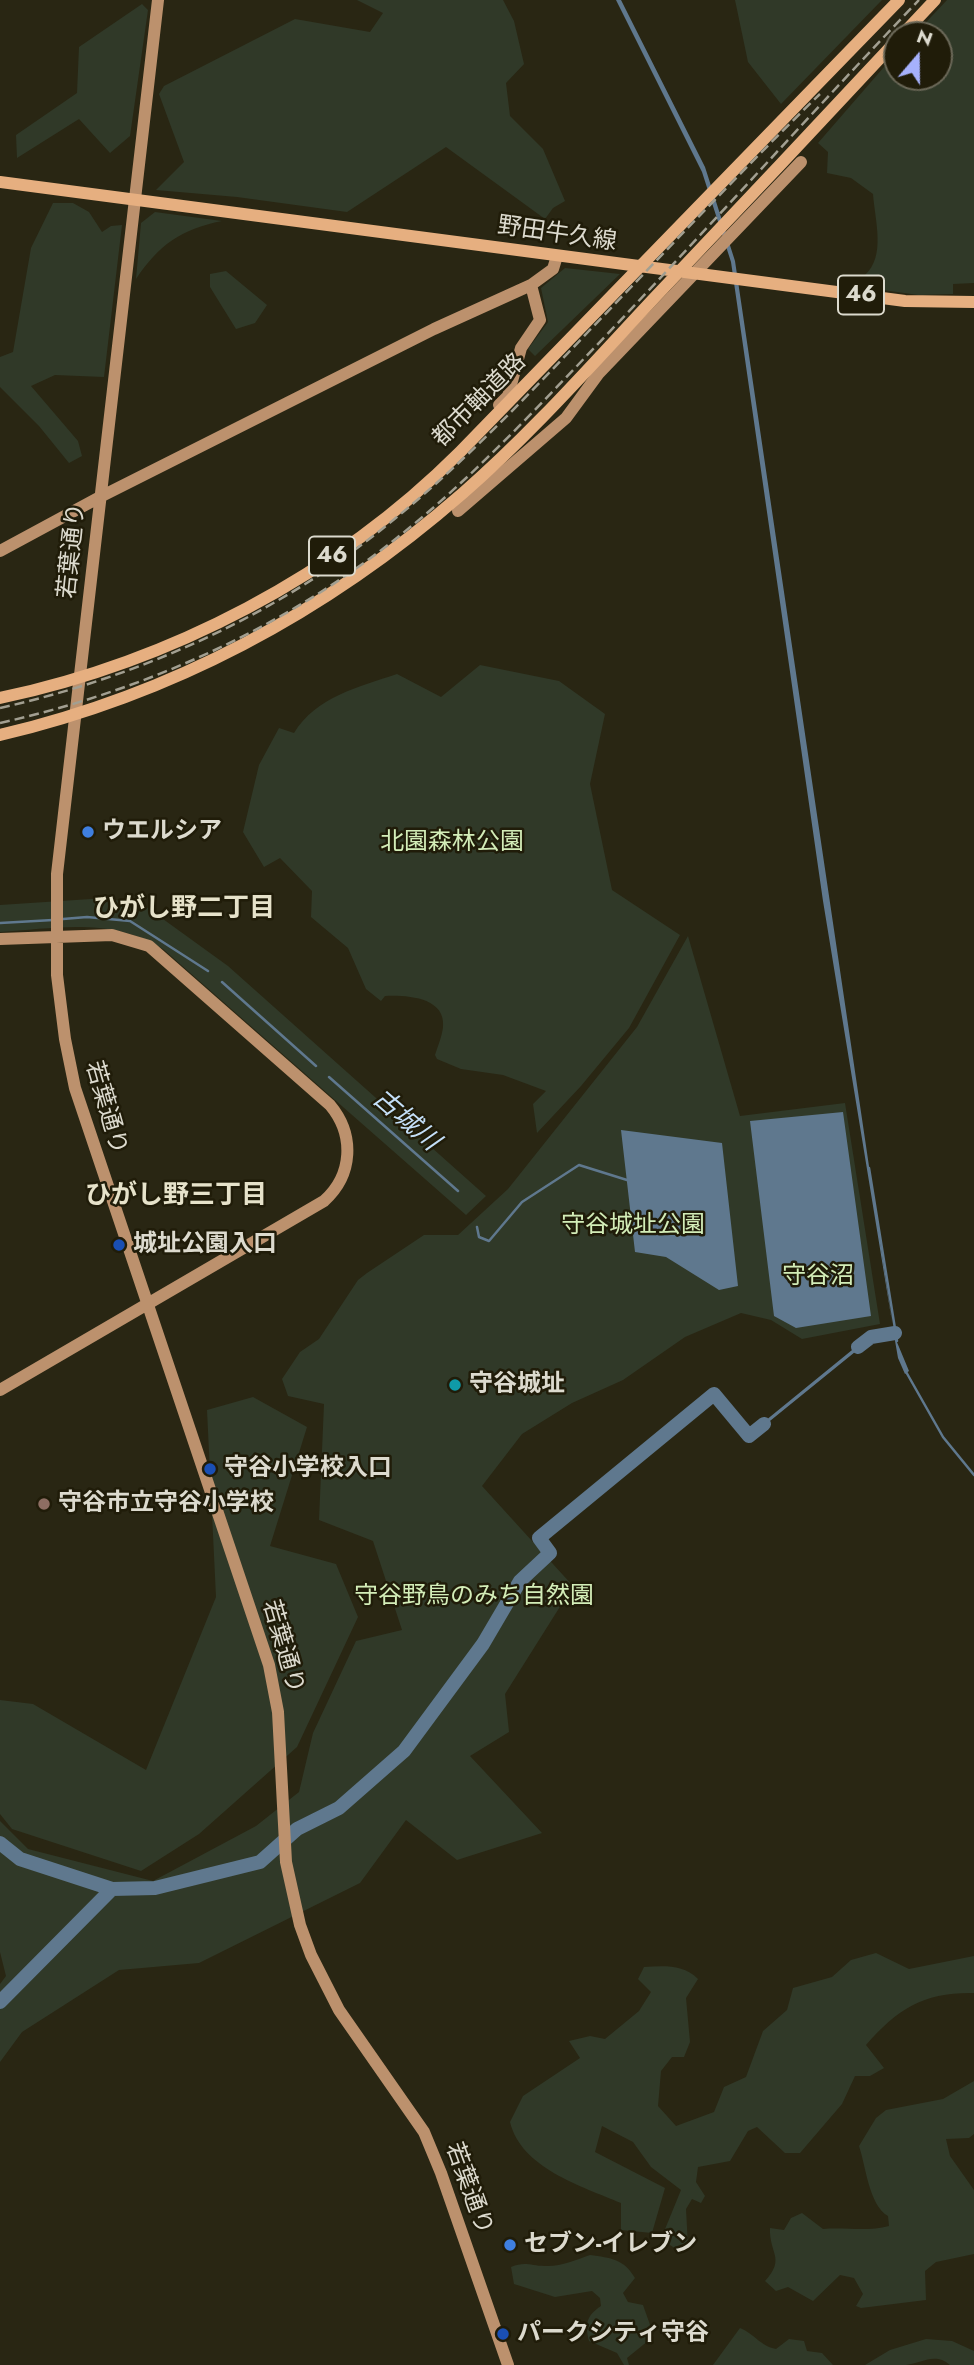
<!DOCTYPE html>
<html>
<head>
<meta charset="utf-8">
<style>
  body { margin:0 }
  #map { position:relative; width:974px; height:2365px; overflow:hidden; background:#292613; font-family:Jost,sans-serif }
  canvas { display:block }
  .north { position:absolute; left:883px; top:21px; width:70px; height:70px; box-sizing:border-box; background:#201c09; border:2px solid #6b6858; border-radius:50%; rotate:20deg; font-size:19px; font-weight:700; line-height:28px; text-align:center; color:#dcdace }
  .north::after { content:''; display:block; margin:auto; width:24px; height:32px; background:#a6b1fc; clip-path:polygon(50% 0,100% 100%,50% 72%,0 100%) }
</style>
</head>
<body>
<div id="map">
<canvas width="974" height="2365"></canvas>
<div class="north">N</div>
</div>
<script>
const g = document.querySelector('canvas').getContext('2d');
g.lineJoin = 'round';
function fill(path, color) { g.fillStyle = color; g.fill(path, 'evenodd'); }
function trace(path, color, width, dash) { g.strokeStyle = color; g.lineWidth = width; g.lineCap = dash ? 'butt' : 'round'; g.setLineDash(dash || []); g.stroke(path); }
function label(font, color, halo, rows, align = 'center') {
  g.font = font + ' Jost,"Noto Sans JP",sans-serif'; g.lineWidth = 5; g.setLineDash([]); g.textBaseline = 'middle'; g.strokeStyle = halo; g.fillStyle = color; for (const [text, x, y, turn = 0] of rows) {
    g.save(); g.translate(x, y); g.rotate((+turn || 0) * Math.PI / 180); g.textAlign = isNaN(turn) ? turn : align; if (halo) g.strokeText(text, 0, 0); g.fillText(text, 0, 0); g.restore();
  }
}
fill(new Path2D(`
  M357,0H503L514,21L524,64L506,83L510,116L543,149L565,201L553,208L545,219L446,147L347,212L237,197L156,190L184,162L159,94L164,86L295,19L370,32L383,13Z
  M735,0H882L781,104L748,62Z
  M947,0H974V283L953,284V294L918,295L869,288L865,275C886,256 875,221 873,194L851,178L827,173L828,152L818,143L897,52V77H939V35H914Z
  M142,4L148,10L130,136L110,153L79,119L17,158L16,135L77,93L79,47Z
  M53,203H73L89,212L102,232L111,226L122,225L104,377L55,375L31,386L78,441L82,456L69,463L39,426L0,387V357L13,352L31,248Z
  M155,212L222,221C181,229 159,245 136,279L141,223Z
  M565,268L620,274L535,356L528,349L548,322L541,288Z
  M226,271L267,305L255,323L236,329L210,287V274Z
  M480,665L559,681L605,714L590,784L612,890L680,935L629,1028L581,1086L537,1133L533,1104L546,1091L503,1075L461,1069L437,1059L435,1055C438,1046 442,1036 443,1027C446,997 406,995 385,996L381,1001L366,989L348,948L311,917L312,891L280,858L264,867L243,832L259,765L279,728L294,733C316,697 358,687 397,674L441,697Z
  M106,898L145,906L228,966L486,1196L466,1215L163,949C113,917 57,928 0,932V905Z
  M688,936L740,1116L845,1103L880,1324L802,1339L771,1320L741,1313L685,1337L623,1380L572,1403L522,1434L482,1486L573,1586L505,1694L509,1732L470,1756L542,1833L457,1860L406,1820L360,1883L199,1963L119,1970L22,2032L0,2062V1984L6,1976L0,1952V1821L28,1849L153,1881L256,1826L299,1792L313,1733L356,1641L402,1630L373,1541L319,1520L324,1404L288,1396L282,1379L300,1352L319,1339L358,1280L367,1273L424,1235H458L508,1189L637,1027Z
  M253,1397L307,1427L270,1546L336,1564L358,1617L297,1747L199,1834L141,1871L12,1829L0,1814V1700L33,1704L146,1770L216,1597L207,1410Z
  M876,1953L909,1969L974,1956V1993C925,1992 898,2008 866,2045L884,2068L870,2076H855L842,2104L800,2153H785L757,2127L748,2131L730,2161L698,2167L696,2182L705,2196L701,2203L692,2199L686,2209L688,2246L676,2249L661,2239L681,2190L651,2167L633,2142L602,2126L595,2152L665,2188L652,2233L621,2230V2203C581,2186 521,2168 510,2122L523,2096L580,2058L569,2041L590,2036L605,2039L639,2011L651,1992L638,1979L644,1967C664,1966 683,1964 698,1979L686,1998L690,2042L684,2057H672L661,2071L658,2106L676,2126L714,2112L724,2087L746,2077L763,2031L787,2010L793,1988L832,1977L851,1960Z
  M974,2081V2134L969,2138L946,2139L950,2156L974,2190V2254L936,2262L925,2271L926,2300L861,2308L856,2306L863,2294L854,2278L840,2275L813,2301L788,2287L776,2291L765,2281C786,2258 769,2254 770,2228L784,2230L791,2218L802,2213L823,2229C846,2227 867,2232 889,2226L888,2216C869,2205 866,2167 859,2146L876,2118L886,2110L943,2099Z
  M590,2255C611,2258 624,2259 635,2278L623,2293L628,2302L643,2305L654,2336L627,2358L629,2365H624L617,2353L589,2341C585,2324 586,2316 601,2306L600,2298L592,2291L555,2297L514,2284L511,2267C526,2261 530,2266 545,2266C560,2267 576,2260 590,2255Z
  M740,2328C755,2334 760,2346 776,2349L789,2339L804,2341L807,2351L822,2353L833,2365H713Z
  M926,2339L952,2341L974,2351V2365H950C935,2352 922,2363 906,2365C893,2365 879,2365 865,2365L890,2350Z`), '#303928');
fill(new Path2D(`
  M616,0H621L705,167L735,261L894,1335L909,1371L905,1374L898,1358L894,1335L871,1339L749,1438V1434L868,1337L894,1334L823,901L731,262L702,172Z
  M843,1112L871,1316L796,1328L774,1316L750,1121Z
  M621,1130L722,1143L738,1286L719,1290L666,1257L635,1252Z`), '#5f788e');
trace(new Path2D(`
  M63,919L87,917L130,921L208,971
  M0,923L53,920
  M222,982L316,1066
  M329,1077L458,1191
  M869,1168L897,1341
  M477,1227L479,1237L489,1241L522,1202L579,1165L627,1180
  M905,1370L943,1437L974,1475`), '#5f788e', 2.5);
trace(new Path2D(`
  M858,1347L871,1337L895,1333
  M0,1843L20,1859L112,1889
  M0,2002L112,1889L155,1888L260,1862L297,1829L339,1808L404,1751L483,1644L520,1581L550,1553L539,1538L714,1394L749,1436L764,1424`), '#5f788e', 14);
trace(new Path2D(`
  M158,0L57,874V975L65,1039L75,1088L269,1665L278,1712L286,1862L300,1925L311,1955L339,2010L424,2132L441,2173L508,2365
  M499,405L508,396L521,348L540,320L531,285
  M458,511L566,418L599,373L801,162
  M0,551L100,497L434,329L531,285L553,269L557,256
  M0,939L112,935L149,946L330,1105C355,1135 353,1175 324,1201L0,1390`), '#bc916d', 12);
trace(new Path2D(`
  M902,35L935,0
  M0,182L905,301L974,302
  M0,698C170,662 336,576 460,452L899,0
  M0,735C174,694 329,610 463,493C533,432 595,361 658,294C738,210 818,125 897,40`), '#e6af80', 12);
trace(new Path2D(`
  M0,708C111,683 221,639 316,577C419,509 503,422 587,333C664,253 740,172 820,94
  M0,723C143,691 283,629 398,537C470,480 533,412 596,346C705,232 810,114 919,0`), '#a29f91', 2.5, [10, 5]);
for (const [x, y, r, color] of [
  [88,832,7,"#3f7fe0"],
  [119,1245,7,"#1a4fb4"],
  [455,1385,7,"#0f9aa8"],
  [210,1469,7,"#1a4fb4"],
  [44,1504,7,"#8d6e63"],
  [510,2245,7,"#3f7fe0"],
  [503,2334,7,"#1a4fb4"]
]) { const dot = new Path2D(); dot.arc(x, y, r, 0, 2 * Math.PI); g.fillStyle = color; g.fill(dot); trace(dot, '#201c09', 2.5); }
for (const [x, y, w] of [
  [861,295,46],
  [332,556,46]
]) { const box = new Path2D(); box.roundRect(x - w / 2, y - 19.5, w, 39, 5); g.fillStyle = '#201c09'; g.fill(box); trace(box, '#dcdace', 2); }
label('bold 23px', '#dcdace', null, [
  ["46",861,295],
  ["46",332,556]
]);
label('24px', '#dcdace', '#201c09', [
  ["野田牛久線",557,235,8],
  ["都市軸道路",480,401,-45],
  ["若葉通り",73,551,-84],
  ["若葉通り",105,1108,74],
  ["若葉通り",282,1647,74],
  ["若葉通り",468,2189,70]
]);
label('bold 24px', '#dcdace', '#201c09', [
  ["ウエルシア",102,832],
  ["城址公園入口",133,1245],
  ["守谷城址",469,1385],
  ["守谷小学校入口",224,1469],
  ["守谷市立守谷小学校",58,1504],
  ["セブン-イレブン",524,2245],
  ["パークシティ守谷",517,2334]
], 'left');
label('24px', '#d3edb8', '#201c09', [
  ["北園森林公園",452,843],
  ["守谷城址公園",633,1226],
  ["守谷沼",818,1277],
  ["守谷野鳥のみち自然園",474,1597]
]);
label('bold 26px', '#e6e2ca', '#201c09', [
  ["ひがし野二丁目",184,910],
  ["ひがし野三丁目",176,1197]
]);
label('italic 26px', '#c4dff8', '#201c09', [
  ["古城川",405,1121,41]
]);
</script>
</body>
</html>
